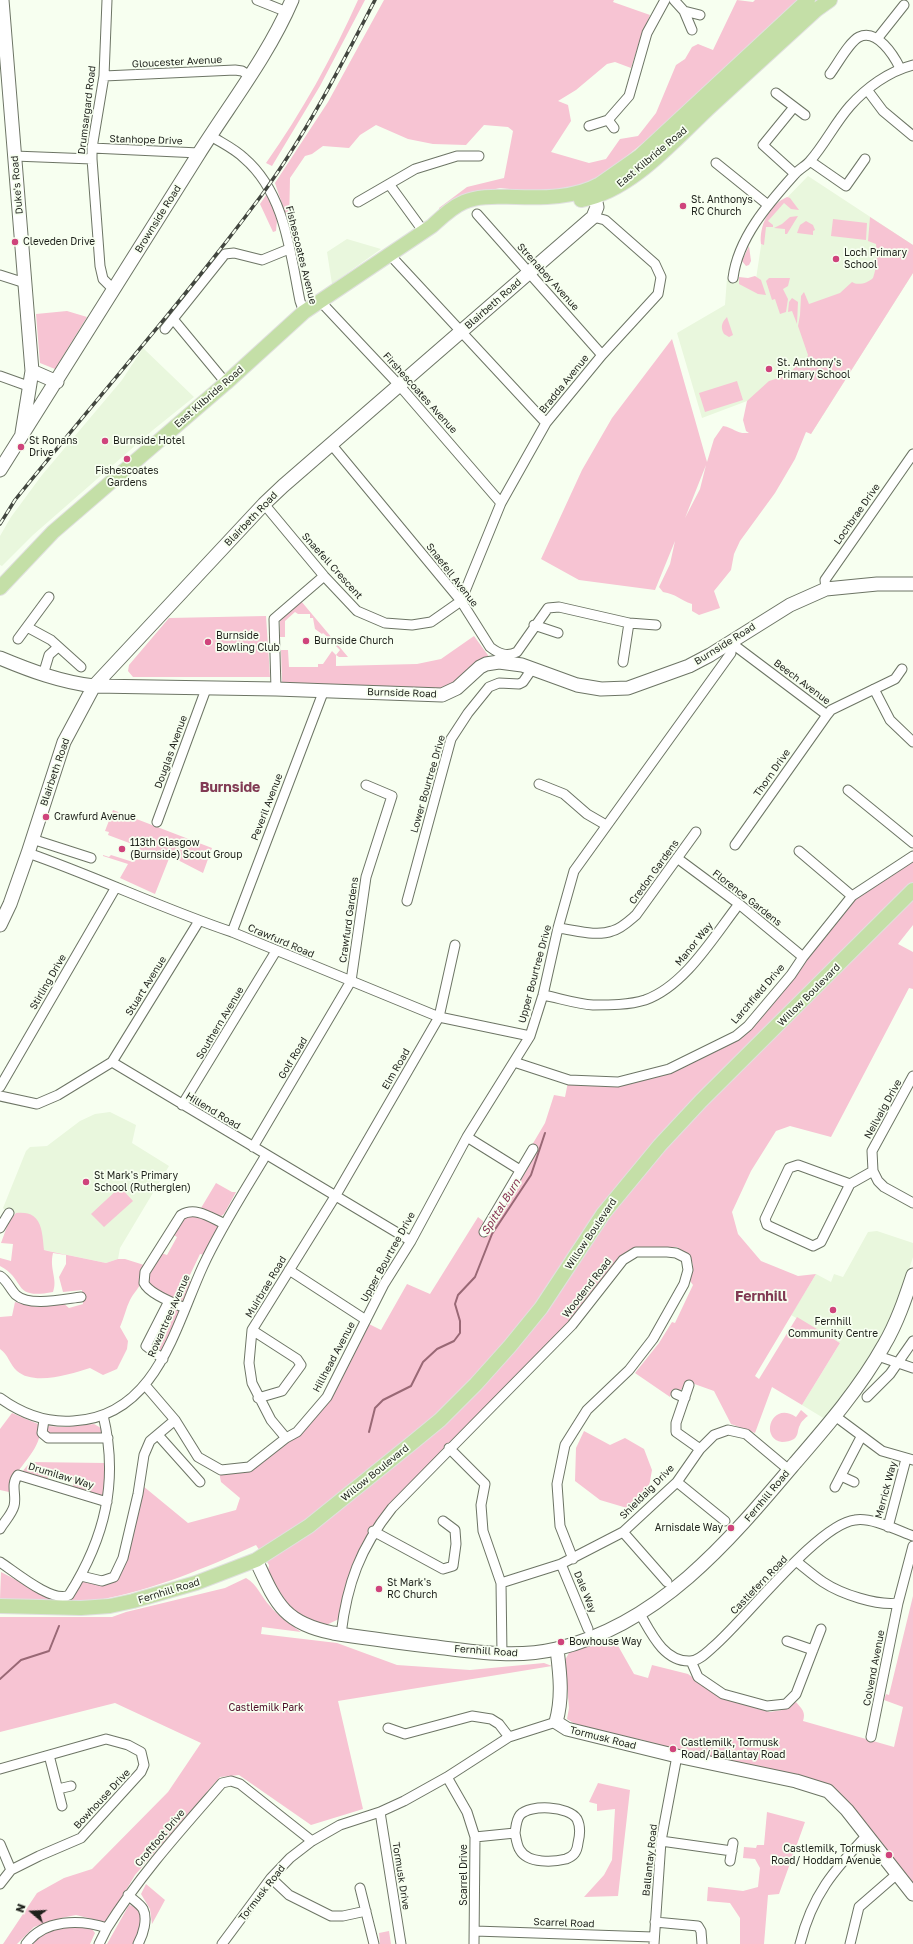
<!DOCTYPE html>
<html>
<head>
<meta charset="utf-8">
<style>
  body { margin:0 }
  #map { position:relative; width:913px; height:1944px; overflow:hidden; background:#f7fff0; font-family:"Golos Text",sans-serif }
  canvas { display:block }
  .north { position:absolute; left:12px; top:1892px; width:40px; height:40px; -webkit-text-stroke:3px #f7fff0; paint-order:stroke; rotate:289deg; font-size:11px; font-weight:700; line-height:16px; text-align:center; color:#1e211b }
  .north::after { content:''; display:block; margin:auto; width:14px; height:18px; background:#1e211b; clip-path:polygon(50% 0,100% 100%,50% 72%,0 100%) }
</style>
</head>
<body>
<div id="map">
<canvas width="913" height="1944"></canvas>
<div class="north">N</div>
</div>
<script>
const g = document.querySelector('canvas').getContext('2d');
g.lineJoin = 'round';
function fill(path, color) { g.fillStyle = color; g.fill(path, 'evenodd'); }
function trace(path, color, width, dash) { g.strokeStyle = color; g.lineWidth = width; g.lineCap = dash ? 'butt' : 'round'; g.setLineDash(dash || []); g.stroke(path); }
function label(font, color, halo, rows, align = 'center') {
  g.font = font + ' "Golos Text",sans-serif'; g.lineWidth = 3.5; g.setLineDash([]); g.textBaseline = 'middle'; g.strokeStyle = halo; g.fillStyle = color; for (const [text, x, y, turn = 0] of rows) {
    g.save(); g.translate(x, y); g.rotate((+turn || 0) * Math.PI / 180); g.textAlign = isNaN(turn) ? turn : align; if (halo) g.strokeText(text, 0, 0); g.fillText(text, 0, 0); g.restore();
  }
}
fill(new Path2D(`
  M808,176L913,245V273L811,434L755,398L702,418L677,333L725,305L727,278L756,279L764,226L775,210Z
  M347,239L381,249L332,284L327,252Z
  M143,348L194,397L153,430L33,535L2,566L0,565V536L11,517L42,475L122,380Z
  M110,1112L136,1125L132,1143L169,1166L120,1248L118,1259L106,1263L44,1250L18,1213L11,1215L3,1208L26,1151L30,1147L47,1146L80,1121L95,1114Z
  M877,1231L913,1243V1257L896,1309L875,1352L825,1419L802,1405L840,1343L791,1315L816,1274L831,1282L834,1274L843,1277L868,1232Z`), '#e9f7dd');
fill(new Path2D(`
  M358,0H365L320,86L272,166L266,163C302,112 332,58 358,0Z
  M384,0H614L613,2L650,15L639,43L631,68L615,62L607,64L576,90L558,101L568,105L571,121L551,152L589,163L606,159L620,139L638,136L656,113L676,65L685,59L692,47L698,44L713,50L737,0L753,2L755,0H798L649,138L600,178L579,186L546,193L500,188L483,192L440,211L439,208L467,187L504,178L513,131L508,127L484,125L466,145L433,144L408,139L376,125L360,135L349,148L323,146L312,154L305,156L290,178L289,225L275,183L328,102Z
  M268,192L277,220L276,231L273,232L260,204Z
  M787,197L790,198L799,210L791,209L784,203L768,221L773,225V227H766L764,245L761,244C759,226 769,205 787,197Z
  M798,216L787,234H785V229L774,228L782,224L790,217Z
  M870,217L913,245V273L811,434L806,432L795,459L775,493L740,541L734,554L731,570L714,591L720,608L699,615L692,611V604C680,600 676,594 663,592L659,587L670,564L675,541L655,590L579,580L541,559L582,470L612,418L672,339L707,462L714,439L723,426C735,428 735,434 749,433L746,431L743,420L747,401L769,381L788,375L796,366L806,360L808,355L798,326L800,315L801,296L804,292L809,304L840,293L852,282C858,286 868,283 873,278C877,267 877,256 876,244L868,241ZM706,465L700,489L685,518Z
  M833,219L867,223L866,240L831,236Z
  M806,221L813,225L815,230L813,231V235L797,233L800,225Z
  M749,246L751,261L749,265L746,266L742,261Z
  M755,276L761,280L766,295L758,294L739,284V277L748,278Z
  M769,278H790L788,286L783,289L788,299L786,312L780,314L775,299L772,300L766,281Z
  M792,298L798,302L797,324L792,311L788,312L789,302Z
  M67,311L87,317L55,369L40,363L36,314Z
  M727,317L733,335L729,337L724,334C720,327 722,322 727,317Z
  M737,381L743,400L705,412L699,393Z
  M301,601L348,657H339L336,655V666L417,664L441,659L474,636L490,658L459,681L437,690L282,683L281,650H288L289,667H318V664H323L332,651L336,655L340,650L336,646L337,645L323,633L322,634L315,629L313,618H310V614H298L295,612L285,621V637H280V621Z
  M266,616L270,677H133L128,671L129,665L169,618Z
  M113,810L212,848L203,873L170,856L155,894L120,878L128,864L103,856V855L109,857L111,855L133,862L140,847L108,835L109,832L105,831Z
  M913,858V925L898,944L913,952V989L909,988L831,1137L790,1126L776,1131L751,1171L732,1212L738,1234L761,1261L798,1276L816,1274L755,1376L759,1379L797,1317L840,1343L802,1405L772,1387L755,1433L731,1424L714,1391L686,1381L682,1389L679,1391L673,1389L670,1397L635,1373L659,1343L672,1322L675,1323L693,1285L690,1281L693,1265L690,1256L677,1247L642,1248L623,1256L567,1324L408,1486L352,1566L345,1587L339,1619L324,1626C289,1611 286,1604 268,1571L269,1565L256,1545C206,1568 153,1590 98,1600C88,1603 76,1602 65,1603L64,1600L82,1580H113L143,1486L188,1523L236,1510L240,1498L221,1482L219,1472L240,1471L322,1409L338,1386L369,1324L381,1330L407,1284L430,1294L478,1217L483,1221V1224L537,1148L532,1145L545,1123L554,1095L565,1097L568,1082L606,1085L631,1084L672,1069L740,1038L848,906L869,887Z
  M216,1183L232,1192H236L224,1214L220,1217L201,1208Z
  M120,1187L133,1201L104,1227L91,1214Z
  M16,1213C42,1210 42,1230 44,1250L48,1251L106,1263L118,1259H125L144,1265C149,1278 136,1289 130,1300C126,1308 124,1318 120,1327L128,1341L127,1349L117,1369L103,1375L90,1368C71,1374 34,1386 17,1371C10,1365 8,1354 0,1349V1317L12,1316L15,1302L37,1307L63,1303L69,1308L83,1304L82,1290L63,1292L59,1277L66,1264V1255L53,1253C49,1269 58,1279 53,1292C11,1300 27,1280 0,1266V1258L11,1261L13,1244L1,1243L9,1221Z
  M195,1214L218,1226L205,1255L200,1254L188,1279L192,1282L185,1300L181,1302L151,1288L146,1279L161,1253L167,1255L177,1237L172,1234L179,1220Z
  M170,1306L178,1309L180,1313L162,1351L152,1348L151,1341L152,1339L157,1342L166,1323L162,1320Z
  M801,1410L808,1416C805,1418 801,1422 800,1425C797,1430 799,1435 794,1439C791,1441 786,1442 782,1442C759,1438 772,1400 796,1417Z
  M12,1413L38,1424C47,1441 22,1464 14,1477C11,1481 10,1487 9,1492L0,1490V1429Z
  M94,1424L101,1428L102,1435L46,1434L47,1426L65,1427Z
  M584,1431L610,1445L625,1438L644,1449L652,1470L648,1492H645L627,1508L600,1500L575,1481L576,1448Z
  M30,1462L105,1463L104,1495L103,1496L73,1488L74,1480L50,1473L47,1480L22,1472Z
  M1,1572L51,1598V1603L0,1599Z
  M246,1578C258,1585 261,1597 270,1606C279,1617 290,1624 301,1632L262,1627L261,1634L337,1643L397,1665L470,1670L544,1663L552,1666L338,1701L363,1809L311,1825L239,1775L220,1777L135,1875L110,1917L105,1922L76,1915L61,1918L34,1927L17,1944H3L37,1893L64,1878L92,1869L168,1792L201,1743L115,1703L0,1732V1617H112L126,1612L225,1588Z
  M913,1596V1885L840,1796L669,1750L643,1740L580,1727L567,1719L569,1708L565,1660L570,1651L602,1642L608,1645L617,1644L634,1674L648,1678L652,1665L688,1674L721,1698L770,1712L782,1710L796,1702C802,1709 806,1712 803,1721L894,1747L903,1707L884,1700L886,1694L889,1695Z
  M598,1783L630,1790L618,1896L584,1897L604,1875L612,1860L615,1809L597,1811V1804L589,1802Z
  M767,1812L805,1822L779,1894L768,1895L764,1944H740V1918L730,1903L707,1901L708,1887L743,1891L758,1887L760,1868L755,1859L743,1858L744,1847L756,1848L757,1845H764Z
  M146,1884L165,1900L152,1924L150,1909L141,1894Z
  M129,1905C150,1908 140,1932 133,1944H107Z
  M81,1927L92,1929L95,1933L90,1944H33C45,1929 63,1928 81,1927Z
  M389,1931L391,1944H380L379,1933Z`), '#f7c4d3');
trace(new Path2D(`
  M369,1432L375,1408L383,1400L411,1386L423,1362L437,1349L454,1341L460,1333V1321L455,1304L458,1295L475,1277L492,1234L531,1175L545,1133
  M0,1679L21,1660L49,1651L59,1626`), '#996875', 2);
const street = new Path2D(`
  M107,0L104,76L92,148V159L100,266L103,279L114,290
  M257,0L287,12
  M674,0L684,11L692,30
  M684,11L700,15
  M877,39L904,5
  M830,74C837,65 849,42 859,37C877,28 894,56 900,68
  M104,76L235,70L242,71L250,76
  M868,91L883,111L913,136
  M776,93L805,115
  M794,107L763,145L795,174
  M608,120L614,128
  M589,126L608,120L629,96L647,33L665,0
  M211,136C222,143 235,149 244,158C285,193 290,252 300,301L304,312
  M92,148L199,153
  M14,156L92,159
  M810,161L846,186L865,159
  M716,163L768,205
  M389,184L424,232
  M358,202L415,169L457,156H479
  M477,214L602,355
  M390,255L546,423
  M0,275L25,283
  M733,278C738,238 768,204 794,175C799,169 806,166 810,161C825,144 835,123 850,106C866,88 889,71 913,65
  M320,301L399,385L501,503
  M173,319L226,383
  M165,329L225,254L234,253L262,260L289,249
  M0,376L28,386
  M331,444L461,601L490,647C499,654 507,657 517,652L548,608L559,607L629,623L656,625
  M264,504L324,576L357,611L385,623L412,625L431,622L461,601L501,503L546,423L602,355L658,294L661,277L655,264L605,220L593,217
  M826,589L825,580L913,454
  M534,625L558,633
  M27,627L51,640L81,667
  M18,639L49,597
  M730,642L827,715L831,710L895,679L902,669
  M623,662L629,623
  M43,675L49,655L58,647
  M276,689L274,619L324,576
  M874,689L890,720L913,742
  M539,784L564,794L587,814L606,825
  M848,790L913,843
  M157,822L206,689
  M32,839L91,858
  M735,845L827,715
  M799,851L852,896
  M28,853C97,877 163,909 232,932L439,1017L530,1036
  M677,858L739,904L803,957
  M407,901L451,739L468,713L489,687L499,683L519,684L523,682L532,669
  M558,928C575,930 596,937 612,931C621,929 629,921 636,915L696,832
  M232,932L324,690
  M543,995C559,998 577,1004 593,1005C610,1005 629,1005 645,1000C685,986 714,936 739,904
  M112,1062L411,1241
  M514,1062L569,1080L618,1082L669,1069L736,1036L748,1026L791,975L803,957L852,896L913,856
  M913,1076L872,1151L873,1171L878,1181L884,1187L913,1203
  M0,1087L116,887
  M0,1096L37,1104L58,1095L112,1062L199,921
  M182,1105L276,951
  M467,1137L520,1170
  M253,1147L351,981L366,877L392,796L366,785
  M850,1184L798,1165L789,1168L765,1219L767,1225L813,1246L821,1242L850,1184L873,1171
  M0,1228L9,1213
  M484,1232L533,1149
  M289,1270L366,1320
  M0,1276C7,1280 10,1289 16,1295C29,1307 64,1299 81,1297
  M185,1308C174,1303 149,1294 144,1283L145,1272L181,1215C196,1206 211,1218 225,1224
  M252,1330L297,1359L301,1365L282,1391L258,1398
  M878,1356L913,1368
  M163,1359L146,1346L169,1301
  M145,1385L175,1420L198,1457L221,1470L249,1467L286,1438L297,1432L327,1397L384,1284L411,1241L467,1137L530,1036L543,995L558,928L574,871L731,653L730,642
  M689,1385L676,1423V1432L700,1449
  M676,1394L685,1398
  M867,1397L890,1374L913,1341
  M0,1398C22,1414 46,1423 73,1421C156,1417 175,1327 203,1266C221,1227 244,1192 266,1155
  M835,1416L882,1451L913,1460
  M44,1420L42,1433L48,1438H108
  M158,1435L200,1482
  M286,1438L271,1420L252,1383L249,1363L252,1330L336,1195L439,1017L455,945
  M449,1448L485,1484L481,1505L483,1531L501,1583L502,1654
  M841,1476L854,1482
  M677,1482L725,1521
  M835,1487L861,1437
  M888,1527L906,1459
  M0,1529C4,1522 12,1514 14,1506C17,1495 10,1485 18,1475L107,1502
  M373,1531L443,1569L453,1566L456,1544L455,1530L443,1521
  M623,1532L667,1582
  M796,1561C805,1568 814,1576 823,1582C841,1594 877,1606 898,1603L913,1546
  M0,1562C14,1571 53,1604 69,1595C105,1538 119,1481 103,1415
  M561,1564L588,1629
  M81,1576L102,1581L114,1577L123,1558L138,1494L144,1455L150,1441L175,1420
  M501,1583L561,1564L623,1532L677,1482L700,1449L714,1435L728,1430L746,1434L789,1470
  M640,1614C651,1633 664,1662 690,1661C699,1661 707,1652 713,1647C745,1620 818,1524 855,1520C871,1517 897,1530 913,1536
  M341,1634C347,1584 360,1548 392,1508L572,1325L623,1260L636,1252H667L676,1253L686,1258L688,1270L684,1284L653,1339L629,1370L587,1410L565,1445L557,1484L560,1526L573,1559
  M787,1641L813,1650
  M691,1661L698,1677L723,1694L767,1706L786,1704L796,1694L821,1629
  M388,1728L405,1734L472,1716L491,1719L499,1724L509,1737
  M871,1737L898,1603
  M49,1755L62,1806
  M0,1769L106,1739L128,1745L141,1752L144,1765L141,1772L81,1838L39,1856L11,1870L0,1884
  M447,1777L467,1812L475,1837L474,1944
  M58,1789L71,1786
  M380,1812L401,1944
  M475,1837L515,1833C516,1838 517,1846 520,1850C528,1864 554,1862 566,1859C574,1856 577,1852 578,1843C580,1835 581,1827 577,1819C569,1806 530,1804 520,1815C516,1820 516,1827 515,1833
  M661,1841L732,1851
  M0,1844L11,1870
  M730,1861L733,1843
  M271,1878L289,1895L331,1916H343L366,1911
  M360,1888L374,1944
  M128,1895C132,1899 140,1904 143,1909C148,1919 143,1935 138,1944
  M655,1922L698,1926L701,1931L702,1944
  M475,1931L653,1937
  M26,1944C44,1919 80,1919 107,1928C140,1875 181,1830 222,1783L231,1781L240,1784L312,1841
  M99,1944L107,1928
  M222,1944L271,1878L290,1858L312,1841L340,1825L380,1812L404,1801L447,1777L509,1737L556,1722
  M654,1944L661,1841L677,1756
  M800,1944C812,1895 834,1870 867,1835
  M850,1944L859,1907L897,1874`);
const secondary = new Path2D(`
  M2,0L32,371L22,433
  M32,371L57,382
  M0,470C66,365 132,260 198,155C230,104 268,56 292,0
  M0,658C31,671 61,682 94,686L276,689L442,695L457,688L480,667L486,664L499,662L522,665L577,685L601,689L628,688L689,666L710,655L790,605L826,589L877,584H913
  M0,925L10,904L28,853L64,742L94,686L264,504L283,486L593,217L597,207L593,188
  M256,1560C276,1603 283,1623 333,1633C365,1638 396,1642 428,1646C470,1651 514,1659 556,1649C660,1624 729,1541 795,1463C827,1426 860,1388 884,1345C897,1323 905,1299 913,1275
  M557,1649C560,1674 563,1697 556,1722L567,1729L677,1756L796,1781L828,1791L847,1810L913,1894`);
const primary = new Path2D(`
  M581,200C632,191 675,139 712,105C747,73 781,42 816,10L830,0
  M0,588L53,532L226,383L304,312L432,226C442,217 452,207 464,202C480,195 499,197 516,197C543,198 575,198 600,184L640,156L808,0
  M0,1606L81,1608L110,1606L133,1601L196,1583L256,1560L309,1526L412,1443L440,1420L476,1384L510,1346L541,1308L603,1214L660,1145L701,1101L913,890`);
trace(street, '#6d7565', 11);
trace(secondary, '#6d7565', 15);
trace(primary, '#e0e0df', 16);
trace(street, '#fff', 9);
trace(secondary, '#fff', 13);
trace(primary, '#c4dfa7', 14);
const rail = new Path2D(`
  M0,524L15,500C96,399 183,301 261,196C305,136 341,66 375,0`);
trace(rail, '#42463f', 3.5);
trace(rail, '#f7fff0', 2, [6]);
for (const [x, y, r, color] of [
  [683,206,4,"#cf447c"],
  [15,242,4,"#cf447c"],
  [836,259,4,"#cf447c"],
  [769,369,4,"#cf447c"],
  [105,441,4,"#cf447c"],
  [21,447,4,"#cf447c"],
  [127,459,4,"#cf447c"],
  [306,641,4,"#cf447c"],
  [208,642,4,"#cf447c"],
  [46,817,4,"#cf447c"],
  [122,849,4,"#cf447c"],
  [86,1182,4,"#cf447c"],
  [833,1310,4,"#cf447c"],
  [731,1528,4,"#cf447c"],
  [379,1589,4,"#cf447c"],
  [561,1642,4,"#cf447c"],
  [673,1749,4,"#cf447c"],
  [889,1855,4,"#cf447c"]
]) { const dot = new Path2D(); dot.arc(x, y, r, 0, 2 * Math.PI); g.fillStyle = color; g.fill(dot); trace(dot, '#f7fff0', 1.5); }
label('10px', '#1e211b', '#f7fff0', [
  ["Gloucester Avenue",177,62,-3],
  ["Drumsargard Road",87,110,-83],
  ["Stanhope Drive",146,140,2],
  ["East Kilbride Road",652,157,-40],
  ["Duke's Road",17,185,-95],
  ["Brownside Road",158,219,-58],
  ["Fishescoates Avenue",301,255,76],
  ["Strenabey Avenue",548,277,48],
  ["Blairbeth Road",493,304,-41],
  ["Bradda Avenue",564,384,-51],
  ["Firshescoates Avenue",420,393,48],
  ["East Kilbride Road",209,397,-41],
  ["Lochbrae Drive",857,514,-55],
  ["Blairbeth Road",251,519,-46],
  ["Snaefell Crescent",332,566,48],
  ["Snaefell Avenue",452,575,52],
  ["Burnside Road",725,644,-32],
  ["Beech Avenue",802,682,37],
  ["Burnside Road",402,693,2],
  ["Douglas Avenue",171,752,-70],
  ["Blairbeth Road",55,772,-71],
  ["Thorn Drive",772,773,-55],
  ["Lower Bourtree Drive",428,784,-74],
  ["Peveril Avenue",267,807,-69],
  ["Credon Gardens",654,872,-54],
  ["Florence Gardens",747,898,38],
  ["Crawfurd Gardens",349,920,-82],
  ["Crawfurd Road",281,941,23],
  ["Manor Way",694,944,-51],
  ["Upper Bourtree Drive",535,974,-75],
  ["Stirling Drive",48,982,-60],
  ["Stuart Avenue",146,986,-58],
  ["Larchfield Drive",758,994,-49],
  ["Willow Boulevard",809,995,-45],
  ["Southern Avenue",220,1023,-59],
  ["Golf Road",293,1058,-59],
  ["Elm Road",396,1069,-60],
  ["Neilvaig Drive",883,1109,-61],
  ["Hillend Road",213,1111,31],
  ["Willow Boulevard",591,1234,-56],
  ["Upper Bourtree Drive",388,1257,-61],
  ["Muirbrae Road",266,1287,-59],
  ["Woodend Road",587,1288,-52],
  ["Rowantree Avenue",169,1316,-66],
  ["Hillhead Avenue",334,1357,-62],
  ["Willow Boulevard",375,1473,-39],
  ["Drumilaw Way",61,1476,17],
  ["Merrick Way",886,1490,-75],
  ["Shieldaig Drive",647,1492,-45],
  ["Fernhill Road",767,1496,-50],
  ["Castlefern Road",759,1585,-46],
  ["Fernhill Road",169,1591,-17],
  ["Dale Way",585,1592,68],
  ["Fernhill Road",486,1651,4],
  ["Colvend Avenue",874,1668,-79],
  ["Tormusk Road",603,1738,14],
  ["Bowhouse Drive",102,1799,-47],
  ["Croftfoot Drive",160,1838,-50],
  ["Ballantay Road",650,1860,-84],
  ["Scarrel Drive",464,1875,-90],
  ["Tormusk Drive",401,1876,81],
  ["Tormusk Road",262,1893,-52],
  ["Scarrel Road",564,1923,2]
]);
label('10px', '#1e211b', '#f7fff0', [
  ["St. Anthonys",691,200],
  ["RC Church",691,212],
  ["Cleveden Drive",23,242],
  ["Loch Primary",844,253],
  ["School",844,265],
  ["St. Anthony's",777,363],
  ["Primary School",777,375],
  ["St Ronans",29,441],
  ["Drive",29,453],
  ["Burnside Hotel",113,441],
  ["Fishescoates",127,471,"center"],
  ["Gardens",127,483,"center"],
  ["Burnside",216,636],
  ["Bowling Club",216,648],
  ["Burnside Church",314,641],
  ["Crawfurd Avenue",54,817],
  ["113th Glasgow",130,843],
  ["(Burnside) Scout Group",130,855],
  ["St Mark's Primary",94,1176],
  ["School (Rutherglen)",94,1188],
  ["Fernhill",833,1322,"center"],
  ["Community Centre",833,1334,"center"],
  ["Arnisdale Way",723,1528,"right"],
  ["St Mark's",387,1583],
  ["RC Church",387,1595],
  ["Bowhouse Way",569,1642],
  ["Castlemilk, Tormusk",681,1743],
  ["Road/ Ballantay Road",681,1755],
  ["Castlemilk, Tormusk",881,1849,"right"],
  ["Road/ Hoddam Avenue",881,1861,"right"]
], 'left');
label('10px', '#4c0b27', '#f7fff0', [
  ["Castlemilk Park",266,1708]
]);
label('italic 11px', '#863051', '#f7fff0', [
  ["Spittal Burn",501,1207,-58]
]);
label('bold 14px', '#813b54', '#f7fff0', [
  ["Burnside",230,788],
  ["Fernhill",761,1297]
]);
</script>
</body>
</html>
